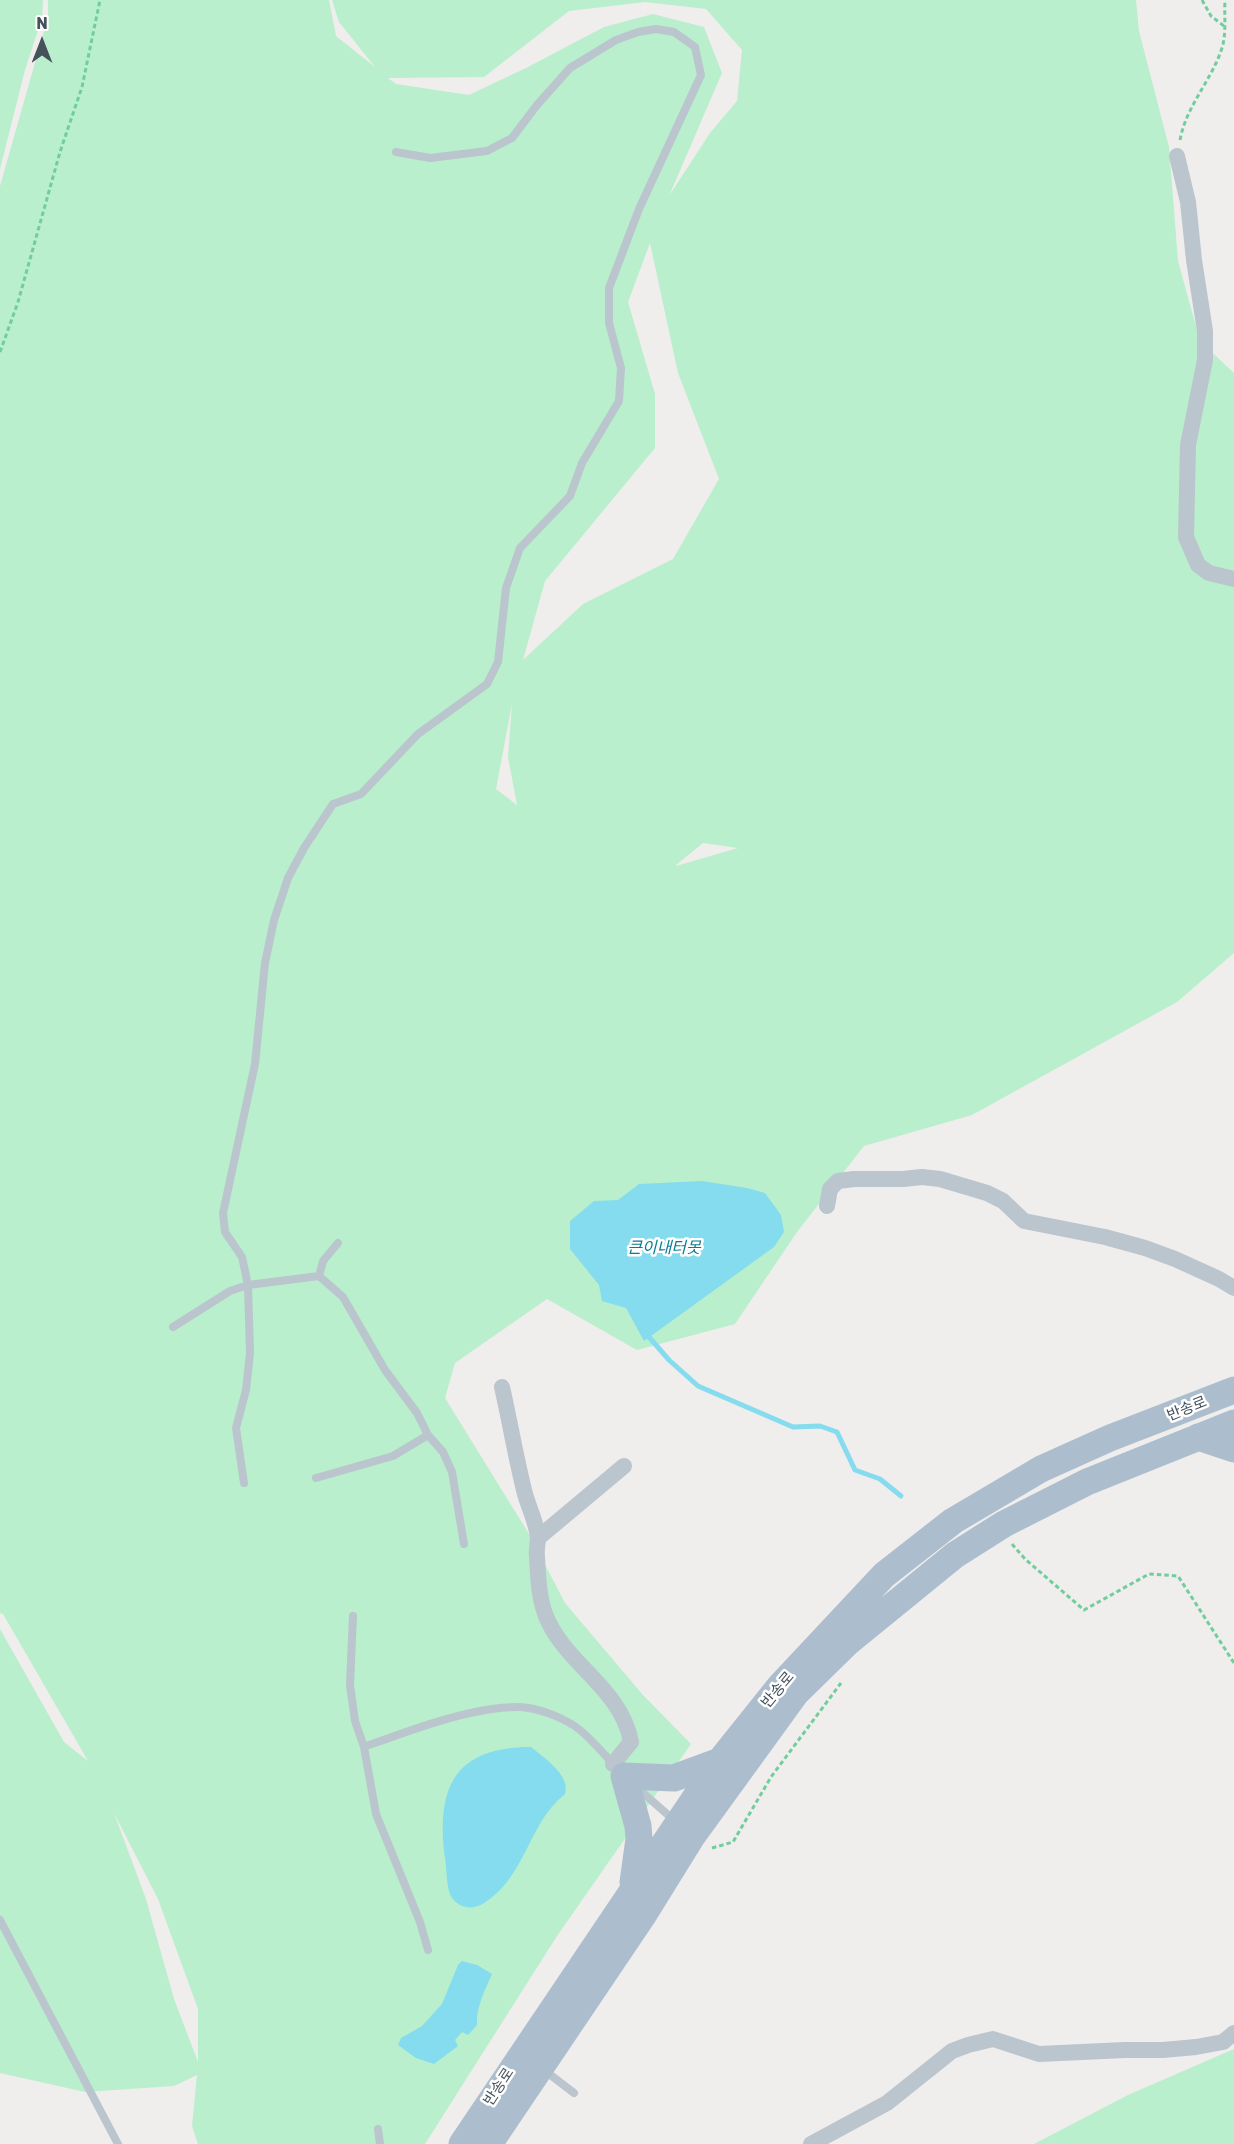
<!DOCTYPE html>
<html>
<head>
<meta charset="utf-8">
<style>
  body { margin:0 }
  #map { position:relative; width:1234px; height:2144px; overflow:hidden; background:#f0eded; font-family:Rubik,sans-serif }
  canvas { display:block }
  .north { position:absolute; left:12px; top:12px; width:60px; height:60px; -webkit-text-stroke:4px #fff; paint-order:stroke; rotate:0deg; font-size:16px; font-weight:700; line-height:24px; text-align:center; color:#45515b }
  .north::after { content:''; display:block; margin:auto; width:21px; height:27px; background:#45515b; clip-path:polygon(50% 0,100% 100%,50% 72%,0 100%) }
</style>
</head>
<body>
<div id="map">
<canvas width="1234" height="2144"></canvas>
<div class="north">N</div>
</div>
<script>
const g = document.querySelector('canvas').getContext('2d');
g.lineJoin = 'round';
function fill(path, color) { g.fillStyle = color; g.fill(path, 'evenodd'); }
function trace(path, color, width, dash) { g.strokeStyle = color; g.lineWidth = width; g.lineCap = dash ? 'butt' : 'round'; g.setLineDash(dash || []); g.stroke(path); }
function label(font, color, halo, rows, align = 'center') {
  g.font = font + ' Rubik,"Noto Sans KR",sans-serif'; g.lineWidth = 5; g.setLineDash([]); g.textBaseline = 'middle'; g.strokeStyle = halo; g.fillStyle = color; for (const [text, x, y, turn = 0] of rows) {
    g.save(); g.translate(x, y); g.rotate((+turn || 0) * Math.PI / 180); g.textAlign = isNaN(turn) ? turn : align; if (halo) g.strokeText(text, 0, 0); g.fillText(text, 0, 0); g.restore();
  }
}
fill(new Path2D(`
  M0,0H43L42,18L25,70L0,169Z
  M48,0H329L336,36L375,67L339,22L332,0H1136L1139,31L1169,147L1178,261L1200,341L1234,373V953L1177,1002L972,1115L864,1146L797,1232L735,1324L637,1350L547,1299L455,1363L445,1398L529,1534L565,1603L643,1695L691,1744L557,1936L425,2144H198L192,2126L197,2075L174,2086L85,2092L0,2073V1629L64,1742L88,1761L3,1614L0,1613V186L48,17ZM645,2L706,9L742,50L737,101L710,133L669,196L722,73L704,27L653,14L604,27L526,68L469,95L396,84L388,78L484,77L569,11ZM650,243L678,373L719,479L673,559L583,604L523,660L545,581L655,448V394L628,302ZM512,704L508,757L517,805L496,789ZM703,843L738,848L676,866V865ZM114,1813L158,1899L198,2009V2062L174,1999L146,1899Z
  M1234,2049V2144H1034L1128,2095Z`), '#b9efcc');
fill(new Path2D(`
  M702,1181L747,1188L765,1193L781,1215L784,1232L774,1247L644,1341L626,1308L602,1301L599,1285L570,1249V1221L594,1201L618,1200L639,1184Z
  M531,1747C543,1757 571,1775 565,1794C528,1823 526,1877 484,1903C473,1910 461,1909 452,1898C446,1889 447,1869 445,1858C436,1788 454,1747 531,1747Z
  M462,1961L477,1965L492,1974C485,1990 476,2007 477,2025L468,2035L462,2032L455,2040L458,2046L434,2064L416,2058L398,2045L401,2038L422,2026L442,2004L458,1965Z`), '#85dcee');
trace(new Path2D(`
  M649,1337L669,1360L698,1386L793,1427L820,1426L837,1432L855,1470L880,1479L901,1496`), '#85dcee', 5);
trace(new Path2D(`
  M1202,0L1211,16L1224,26
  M1180,140C1186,107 1210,82 1221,51C1227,35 1224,17 1225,0
  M0,352L18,302L60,152L82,87L100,0
  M1012,1544L1025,1559L1084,1610L1149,1574L1178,1576L1234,1663
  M712,1848L733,1842L771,1777L841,1683`), '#71ce9c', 3, [4.5, 3]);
trace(new Path2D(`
  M319,1276L323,1261L338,1243
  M173,1327L230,1291L248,1285L319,1276L343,1297L385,1370L417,1413L428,1435L443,1452L452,1472L464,1544
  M316,1478L393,1456L428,1435
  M244,1483L236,1428L246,1390L250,1353L248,1285L242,1257L225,1232L223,1213L255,1064L265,963L274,920L288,878L304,848L333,804L361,794L418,734L487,684L498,662L506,588L520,548L570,496L582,463L619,401L621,368L609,323V288L639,209L701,75L695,47L674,32L656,29L638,32L616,40L570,68L537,105L512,138L487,151L430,158L396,152
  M353,1616L350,1685L355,1721L364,1747C408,1731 473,1706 520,1707C539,1708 565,1718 580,1730C592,1740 604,1754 615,1766
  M364,1747L376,1814L420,1922L428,1950
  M635,1786L675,1821
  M0,1920L118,2144
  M544,2070L574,2093
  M378,2129L380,2144`), '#bbc5cd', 8);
trace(new Path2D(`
  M1177,156L1188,202L1194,260L1205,331V360L1188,445L1186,537L1198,565L1209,573L1234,579
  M827,1206L830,1189L838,1181L854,1179H903L922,1177L940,1179L987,1193L1003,1201L1024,1221L1105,1237L1145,1248L1175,1259L1219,1279L1234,1288
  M502,1387C510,1422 516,1459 525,1494C529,1508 537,1524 538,1538C538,1544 536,1550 537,1556C538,1578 539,1604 549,1623C571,1667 622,1691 631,1742L613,1764
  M538,1538L624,1466
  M811,2144L887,2103L952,2051L968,2045L993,2039L1039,2054L1125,2050H1163L1196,2047L1223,2042L1234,2033`), '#bbc5cd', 16);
trace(new Path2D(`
  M1198,1437L1234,1449
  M633,1882L639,1839L638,1826L624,1776L674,1778L720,1761
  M462,2144L720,1761L780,1686L884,1575L953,1521L1041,1469L1110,1438L1234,1390
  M489,2144L644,1914L693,1835L796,1693L847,1643L955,1555L1004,1524L1087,1482L1234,1423`), '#acbecd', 27);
label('15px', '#45515b', '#fff', [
  ["반송로",1187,1409,-22],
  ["반송로",778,1690,-50],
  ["반송로",499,2087,-57]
]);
label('italic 16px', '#097c93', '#fff', [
  ["큰이내터못",664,1248]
]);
</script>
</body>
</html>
